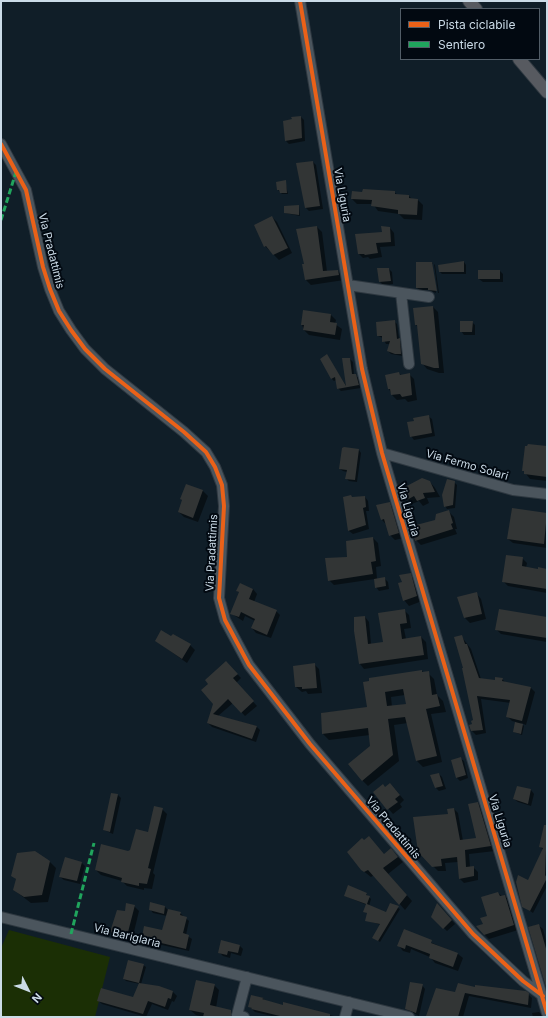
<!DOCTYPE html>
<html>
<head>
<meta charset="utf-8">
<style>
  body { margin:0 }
  #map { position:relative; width:548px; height:1018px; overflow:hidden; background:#101e28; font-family:Inter,sans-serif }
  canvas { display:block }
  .frame { position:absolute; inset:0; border:2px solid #cbdbe7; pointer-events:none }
  .legend { position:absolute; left:400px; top:8px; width:140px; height:52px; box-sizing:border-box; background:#020911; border:1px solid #525d67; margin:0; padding:5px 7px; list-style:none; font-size:12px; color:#cbdbe7 }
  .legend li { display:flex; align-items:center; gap:8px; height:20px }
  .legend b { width:20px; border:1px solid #525d67 }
  .north { position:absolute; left:8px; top:970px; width:40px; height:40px; -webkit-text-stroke:3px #020911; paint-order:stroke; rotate:132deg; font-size:11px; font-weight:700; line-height:16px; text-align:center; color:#cbdbe7 }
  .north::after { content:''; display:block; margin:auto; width:14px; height:18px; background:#cbdbe7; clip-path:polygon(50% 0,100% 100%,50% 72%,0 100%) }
</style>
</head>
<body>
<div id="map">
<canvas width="548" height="1018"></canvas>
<div class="frame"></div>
<ul class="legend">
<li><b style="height:5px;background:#ea6118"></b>Pista ciclabile</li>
<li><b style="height:5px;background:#20a55d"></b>Sentiero</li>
</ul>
<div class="north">N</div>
</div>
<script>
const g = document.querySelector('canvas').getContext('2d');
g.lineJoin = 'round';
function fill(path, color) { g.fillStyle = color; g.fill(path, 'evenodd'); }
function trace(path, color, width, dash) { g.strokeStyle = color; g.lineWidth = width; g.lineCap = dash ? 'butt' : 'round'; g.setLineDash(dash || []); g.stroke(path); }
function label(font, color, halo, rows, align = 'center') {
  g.font = font + ' Inter,sans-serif'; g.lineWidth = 4; g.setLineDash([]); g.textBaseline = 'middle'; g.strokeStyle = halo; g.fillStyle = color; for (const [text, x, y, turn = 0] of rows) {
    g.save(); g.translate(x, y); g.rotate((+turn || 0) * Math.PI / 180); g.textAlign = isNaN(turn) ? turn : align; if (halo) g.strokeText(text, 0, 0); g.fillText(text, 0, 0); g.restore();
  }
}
fill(new Path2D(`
  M9,930L110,957L95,1017H1V948Z`), '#1b2f05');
fill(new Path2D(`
  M301,117L304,120L305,141L289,144L286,141L293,120Z
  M313,162L316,165L323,209L309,211L306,208Z
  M285,181L288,194H282L278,190Z
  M394,192L398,195L409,196L412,199L418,200L423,205L422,220L404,219L399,214L378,211L373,204H357L352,199Z
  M299,206L300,216L285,213Z
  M272,217L277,222L292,253L279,260L265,246Z
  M317,227L322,232L327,272L338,271L343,276L344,280L311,285L306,280L305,265Z
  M390,228L394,233L395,246L380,247L382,257L370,259L368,257L363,258L359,254Z
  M464,262L466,265V274H442L439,271Z
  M432,263L433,264H432L436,293L429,290H420L417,288Z
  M434,264L435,265L439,293H438Z
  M389,269L392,272L393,284L383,285L380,282Z
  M500,271L503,274V282H483L479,279Z
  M433,307L438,312L444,373H439L427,369L422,363L418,327L416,325Z
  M331,315L336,320L335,324L342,329L340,340L309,335L304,330L302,325Z
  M394,321L397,324L399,339L402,342L403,356L391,354L388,351L390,344H386L383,338L378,336Z
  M472,322L475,325V335H464L461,331Z
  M327,356L347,387L350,359L353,362L354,375L359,378L361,388L341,391L338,388L336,380L334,381L331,378Z
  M399,373L402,376L409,374L414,379L417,400L408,402L405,399L397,400L392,395L389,389Z
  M428,416L432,419L435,436L414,440L411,436Z
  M547,447V481L530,479L523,470Z
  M359,450L361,453L357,482L349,481L346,478L347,472L343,471L340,469Z
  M430,482L435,488L440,497L427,498L429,503L423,506L419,501L412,504L407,499Z
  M454,482L457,485L455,508L447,509L445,506Z
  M187,485L203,491L208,496L198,522L184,517L179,512L183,501L181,499Z
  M345,497H365L368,501L369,511H366L369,529L353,534L349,531Z
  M389,503L395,508L403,538L395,540L390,535L387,525L382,520Z
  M512,509L547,514V548L513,543L508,539Z
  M449,512L454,517L457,529H455L457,534L421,545L416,540L415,523L418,526L435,521Z
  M373,538L378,543L381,566L376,567L377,579L384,578L388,582L389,589L379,591L376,587L375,579L334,585L329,580L348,558Z
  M522,558L527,563L526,568L547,570V593L508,586L503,581Z
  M410,574L415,579L422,601L409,606L404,600L403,583Z
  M253,589L257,594L254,602L276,611L280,615L271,638L256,633L252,628L255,621L245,616L243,621L232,614L240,593L237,591Z
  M476,593L481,599L486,619L470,623L465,618Z
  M404,610L409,615L411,628L404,629L406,639L421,637L426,642L428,659L364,669L360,664L355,631L365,617L369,622L371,644L384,643Z
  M547,618V642L501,634L496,629Z
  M461,636L471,649L481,679L496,681L502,679L506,683L531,688L535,692L526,725L521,723L524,726L522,735L514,732L516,722L512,721L508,717L511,703L481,699L486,733L476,735L472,731L474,721L464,668Z
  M172,637L190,645L195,650L187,663L156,641Z
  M226,662L241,678L236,683L257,706L245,716L233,703L218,716L256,726L260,730L256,742L212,727L208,723L214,704L209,684Z
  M314,664L319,669L322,693L308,694L306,691L302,692L296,687Z
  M422,671L424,673H428L434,679L437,695L443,701L446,712L431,714L442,762L423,767L417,761L408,723L394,725L399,761L368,786L362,780L371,746L370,735L329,740L323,734L322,713L368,708L364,683ZM405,695L407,704L392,707L391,697Z
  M460,758L464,761L468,778L460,781L457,778L452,761Z
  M439,774L442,777L446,789L439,791L436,788Z
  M518,787L531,790L534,794L531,806L518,802L514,799Z
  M386,788L395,789L404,800L400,804L402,807L393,814L374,792Z
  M118,795L121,798L113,834L104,830Z
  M478,803L482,807L495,851L469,854L470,867H473L478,872V880L464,883L460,879L458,862L445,863L446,871H438L419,852L454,809L458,813L463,841L477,839Z
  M162,809L167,814L153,873L155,875L152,889L144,888V890L127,886L122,881L101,875L96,870L131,851L149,833Z
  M544,831L547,832V886L533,913L523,906L529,882L543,850L540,846Z
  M369,837L384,855H396L403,862L388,874L412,901L405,910L374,875L371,877L362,870L364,841Z
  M49,861L56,868L48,902L31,903L14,890L17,880L12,875Z
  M82,863L85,866L80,884L64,880L60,877Z
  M498,893L502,896H505L509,900L518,930L489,939L484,934L488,917Z
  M366,894L371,899L369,906L386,914L391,904L400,909L380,942L376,939L381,925L366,920L368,914L364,911L367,905L345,896Z
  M134,906L139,911L132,940L116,937L111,932L125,912Z
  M165,907L168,910L180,913L189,921L186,935L192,939L189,951L153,943L143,937L163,931L167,916L153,913L150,909Z
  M440,907L455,924L447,931L432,917Z
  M538,925L543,929L547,944V986L530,927Z
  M404,931L458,954L463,958L458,971L435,963L430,957L411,949L410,953L403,951L399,946Z
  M239,945L243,949L241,956L231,953L230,958L223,956L219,952Z
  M143,965L146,967L141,984L159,987L173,992L177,996L174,1002L172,1001L168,1010L152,1004L146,1017L102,1004L99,1001L134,998L140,984L126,981L124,979Z
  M214,985L219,990L216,1008L231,1011L236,1017H204L196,1015L190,1010Z
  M422,985L425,989L419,1016L406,1009Z
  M475,988L528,994L532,998L531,1008L469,996L463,1017H433L428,1013L456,993Z
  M252,996L263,998L266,1002L284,1006V1004L338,1017H276L255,1012L249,1006Z
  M539,1012L544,1017H533L532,1013Z`), '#0007');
fill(new Path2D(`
  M301,116L302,138L285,141L283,121L292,119L291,117Z
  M313,161L320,206L305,208L296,163Z
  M286,180L287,193H280L279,190H277L276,182Z
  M363,189L395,191V194L409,195V198L418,199L417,215L398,214V210L371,206L372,200L351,199L352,191L362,192Z
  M299,205V215L284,213V206Z
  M272,216L288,248L273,255L266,246L264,247L254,225Z
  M317,226L323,271L338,270L339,275L305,280L302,264H304L296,229Z
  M381,226L390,227L391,242L376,243L378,253L365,255L364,254H358L355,234L382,232Z
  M464,261V272H439L438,265Z
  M416,262H432L437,291L428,290V288H416Z
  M377,268H389L391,281L379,282Z
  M478,270H500V279H478Z
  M433,306L439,368H434L421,364L417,325H415L413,308Z
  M303,310L331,314L330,322L337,323L335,335L303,330L304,325H301Z
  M395,320L397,339L400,338L401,354H395L387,351L390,341L382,342V336H377L376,322Z
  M460,321H473L472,332H460Z
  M327,354L346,386L342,358H350L352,374H356L359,385L337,389L335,377L331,379L320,359Z
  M399,372L400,375L410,373L412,395L402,397L400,394L391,395L390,389H388L385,375Z
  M429,415L432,433L410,437L407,422L414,421L413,418Z
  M528,444L547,446V477L524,474V471H522L525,446H527Z
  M344,447L359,449L355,480L345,479L347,470L339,469L342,448Z
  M422,478L430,481L435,492L423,493L425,498L417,501L414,496L407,500L401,489Z
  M447,479L455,481L453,505L444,507L442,495Z
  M186,484L203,490L193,518L178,512L182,500L180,499Z
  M351,495L352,497L365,496L366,507L363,508L366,525L348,531L343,497Z
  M390,502L399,533L389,536L384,519L381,520L376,505Z
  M512,508L547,513L544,544L507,539Z
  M449,510L453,523L451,524L453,529L415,541L410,524L415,522L416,525L435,520L436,514Z
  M373,537L376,561L371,562L373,574L328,581L325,558L347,557L346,541Z
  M506,555L523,557L522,566L538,569V567L547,569V589L502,582Z
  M411,573L417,596L403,601L398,583L402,582L399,575Z
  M385,577L386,586L375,588L374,579Z
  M240,583L253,589L249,599L277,610L267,635L251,628L255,619L241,612L239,617L230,614L239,592L236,591Z
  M477,592L482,614L464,618L457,597Z
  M405,609L407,623L400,624L402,639L421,636L424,655L359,664L354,631V617L365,616L368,644L383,642L378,613Z
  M499,609L547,617V638L495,630Z
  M161,630L171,636L173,634L191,644L182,659L155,641Z
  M462,635L465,644H467L479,678L495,680V677L503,678L502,681L531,687L522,721L506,717L510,700L477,696L483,730L471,731L469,725L472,724L471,721L473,720L462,668H463L454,637Z
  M226,661L238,674L233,678L254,701L241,713L228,699L213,714L257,726L252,739L207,723L213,704L201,690L208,684L205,680Z
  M315,663L317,688L302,689V687H295L293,666Z
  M422,670V672L429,671L432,695L437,694L440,706L426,709L437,756L416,761L405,717L388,719L393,755L362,781L348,764L370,746L368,728L322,734L321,713L367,707L363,682L369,681V678ZM403,689L406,704L387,706L385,692Z
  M515,722L523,724L521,734L513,732Z
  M461,757L466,775L456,778L451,760Z
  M439,773L443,786L435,788L430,775Z
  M390,783L400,795L395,799L398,802L387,810L373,792L383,784L385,787Z
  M517,786L531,789L528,804L513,799Z
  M111,793L118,794L110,832L103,830Z
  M478,802L491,846L465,850L466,867L474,866V876L459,879L457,857L441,859L442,866L432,867L418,852L413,817L448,814L447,809L454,808L460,840L476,838L468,804Z
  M154,806L163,808L148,868L151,869L147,884L139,883V886L121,882L122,878L95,870L101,844L128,851L130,850L136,829L148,832Z
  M544,825H547L545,875L547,878L530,911L522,907L516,882L518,875L528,880L543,848L539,847Z
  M369,836L384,854L391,848L398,857L383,868L407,895L399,905L368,870L364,872L361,870L347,852L362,838L364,840Z
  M35,851L50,861L42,895L24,897L13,890L16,879L11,876L17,853Z
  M65,857L82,862L77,881L59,877Z
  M348,885L367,893L366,895L370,896L367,904L386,912L390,903L399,906L378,941L372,938L380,924L365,921L367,913L363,912L366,904L344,896Z
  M498,892L500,896L505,895L514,925L484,935L476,926L483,924L480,918L487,916L481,897Z
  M150,902L165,906L164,914L149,910Z
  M126,903L135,905L127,936L110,932L117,910L125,911Z
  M437,903L452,920L443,929L431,917Z
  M168,909L181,912L180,915L187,917L183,933L189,935L186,949L149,940V939L142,937L144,926L162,930Z
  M539,924L547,952L546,987L528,927Z
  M404,929L432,940L431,943L458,953L453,967L429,958L430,954L406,945L405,949L397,946Z
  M221,940L240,945L238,953L228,951L227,955L218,953Z
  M128,960L144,964L139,983L123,979Z
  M196,980L215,984L210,1005L231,1010V1017H203L204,1013L189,1010Z
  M410,982L423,984L416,1013L405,1009Z
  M139,983L159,986L173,991L171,999L168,998L165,1007L148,1001L143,1014L97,1001L101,988L133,997Z
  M458,983L475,987V985L526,991L529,993L528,1005L465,993L458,1017L426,1016L436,988L455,992Z
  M251,995L264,998L262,999L283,1005V1002L330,1014V1017H284L251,1009L252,1008L248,1007Z`), '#323535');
const minor = new Path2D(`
  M300,1L362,369L382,453L547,1013
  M1,144L26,190L43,267L50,289L59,311L71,330L85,349L105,369L184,432L206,452L215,467L222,485L224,506L219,598L225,620L249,665L310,744L473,934L523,981L543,996
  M348,285L429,297
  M401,293L409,364
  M382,453L513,490L547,494
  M1,917L409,1017
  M244,1017L237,1015L247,977
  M345,1017L349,1002`);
const major = new Path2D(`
  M469,1L476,9
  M519,59L547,92`);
trace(minor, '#2e3840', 12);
trace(major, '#2e3840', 14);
trace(minor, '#4b555d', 10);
trace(major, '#575a60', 12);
trace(new Path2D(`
  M1,220L16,172
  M71,934L94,843`), '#20a55d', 3, [6, 3]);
trace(new Path2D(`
  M300,1L362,369L382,453L547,1013
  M1,144L26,190L43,267L50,289L59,311L71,330L85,349L105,369L184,432L206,452L215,467L222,485L224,506L219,598L225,620L249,665L310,744L473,934L523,981L543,996`), '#ea6118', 4);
label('11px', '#cbdbe7', '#020911', [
  ["Via Liguria",342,195,80],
  ["Via Pradattimis",51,251,76],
  ["Via Fermo Solari",467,465,16],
  ["Via Liguria",408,510,74],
  ["Via Pradattimis",212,553,-87],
  ["Via Liguria",500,821,73],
  ["Via Pradattimis",393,828,50],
  ["Via Bariglaria",127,936,14]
]);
</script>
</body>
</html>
